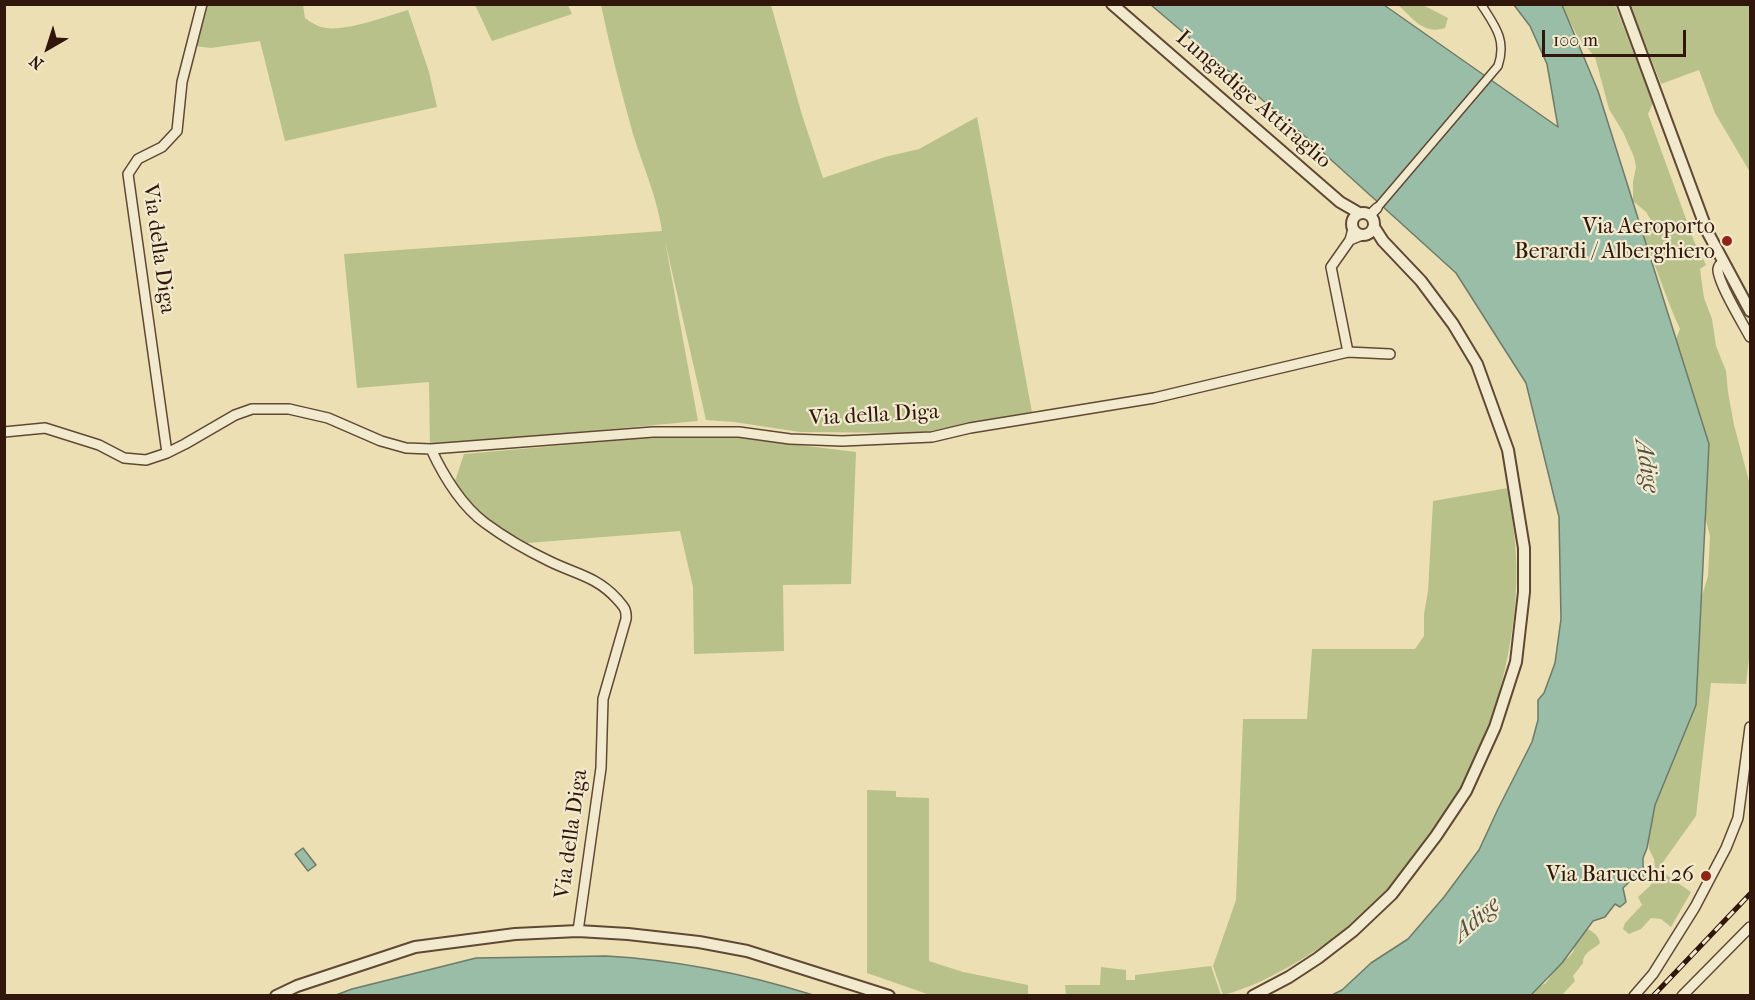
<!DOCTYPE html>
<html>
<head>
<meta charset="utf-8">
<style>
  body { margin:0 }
  #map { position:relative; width:1755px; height:1000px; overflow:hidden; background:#ebdfb3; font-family:"IM FELL French Canon",serif }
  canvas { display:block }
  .frame { position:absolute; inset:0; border:6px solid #31160b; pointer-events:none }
  .north { position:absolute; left:18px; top:18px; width:60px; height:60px; -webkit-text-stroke:4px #f2eace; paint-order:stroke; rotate:219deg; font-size:16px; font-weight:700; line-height:24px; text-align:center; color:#31160b }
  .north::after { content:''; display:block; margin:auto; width:21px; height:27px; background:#31160b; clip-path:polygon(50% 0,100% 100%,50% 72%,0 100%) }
  .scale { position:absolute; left:1542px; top:30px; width:144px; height:27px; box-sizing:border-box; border:3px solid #31160b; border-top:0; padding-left:8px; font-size:18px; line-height:21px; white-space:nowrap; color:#31160b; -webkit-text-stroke:4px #f2eace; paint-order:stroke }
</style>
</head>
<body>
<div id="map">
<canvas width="1755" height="1000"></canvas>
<div class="frame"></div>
<div class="north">N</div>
<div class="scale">100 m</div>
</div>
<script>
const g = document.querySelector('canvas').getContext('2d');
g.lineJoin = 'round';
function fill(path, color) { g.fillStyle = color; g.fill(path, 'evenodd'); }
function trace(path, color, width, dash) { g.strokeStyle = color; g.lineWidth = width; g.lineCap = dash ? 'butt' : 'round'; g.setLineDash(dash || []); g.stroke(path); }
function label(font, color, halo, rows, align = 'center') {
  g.font = font + ' "IM FELL French Canon",serif'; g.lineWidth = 4.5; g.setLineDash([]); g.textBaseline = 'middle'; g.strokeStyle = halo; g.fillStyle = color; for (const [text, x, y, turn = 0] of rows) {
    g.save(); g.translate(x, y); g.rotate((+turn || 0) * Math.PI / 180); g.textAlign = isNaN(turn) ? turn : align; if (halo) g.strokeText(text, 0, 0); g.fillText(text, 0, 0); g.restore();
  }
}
fill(new Path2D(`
  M196,5H303L305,18C309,21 314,24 318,26C340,35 386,16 408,10L429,72L437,107L285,141L260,41L211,48L187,45Z
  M475,5H568L572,14L492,41Z
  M601,5H771L802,115L823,178L885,157L919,149L977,117L1032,412L930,431L911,433L800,432L734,422L706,420L665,241L698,421L430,446L429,382L357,388L344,254L662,231C657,197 643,166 633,134C621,91 610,48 601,5Z
  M1398,5H1423L1448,18L1445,28C1423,35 1413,18 1398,5Z
  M1561,5H1615L1653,103L1648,114L1694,241L1706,265L1700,269L1704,298L1712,319L1716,346L1726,371L1728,392L1734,425L1750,485V649L1746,684L1711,683L1696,816L1658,869L1691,892L1671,927L1661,919L1651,918L1641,929L1629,934L1623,929L1625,923L1642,905L1638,897L1650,886L1656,874L1654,859L1649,849L1646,814L1693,625L1708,576L1710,536L1703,509L1673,346L1680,329C1666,299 1657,268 1644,238L1647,228L1652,222L1646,212L1633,201V182L1636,167L1634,157L1623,132L1609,109L1595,57L1578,37Z
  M1630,5H1750V172L1715,113L1699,70L1661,84Z
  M701,433L856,452L851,584L783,585L784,651L694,654L693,587L680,531L527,543L487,521L463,494L455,481L464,454Z
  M1508,488C1511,511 1515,533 1516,556C1518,593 1513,633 1505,669C1478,787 1402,901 1297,962C1273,976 1250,988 1223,995L1213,966L1236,900L1243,719H1307L1312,649H1415L1424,636V614L1428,591L1433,501Z
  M867,790L896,791V797L929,798V961L963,972L1028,985V995H930L867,973Z
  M1582,927C1590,930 1598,933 1600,943C1593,950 1583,952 1583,963L1573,976L1575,981L1562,995L1532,996L1534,989L1546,983L1563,958H1568L1573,952Z
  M1211,966L1221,995H1066L1065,985H1100L1101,967L1126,970V980H1135V975Z`), '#b9c18b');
const water = new Path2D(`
  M1151,5H1384L1558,127L1547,64L1530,26L1514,5H1562L1598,91L1709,444L1696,705L1655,805L1647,848L1643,858V866L1646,876L1639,880L1633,878L1623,888L1626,902L1620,907L1615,904L1605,917L1593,921L1562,963L1531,995H1332L1342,990L1371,963L1408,939L1444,897L1479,850L1498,809L1532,742L1538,720V700L1544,693L1555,663L1561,619L1559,517L1526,383L1456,273L1307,138Z
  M303,848L316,865L308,871L295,854Z
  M606,956C676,960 746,974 813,995H336L352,989L476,958Z`);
fill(water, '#99bda7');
trace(water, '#6f7a69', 1.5);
const pedestrian = new Path2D(`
  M1377,208L1498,66C1507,40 1495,26 1481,4`);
const minor = new Path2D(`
  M1370,215L1377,208
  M1350,240L1362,235
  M1724,262C1721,264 1719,264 1718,269C1717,281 1743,324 1750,337
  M1348,352L1390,354
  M4,432L45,428L99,445L124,458L146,460L167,453L185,444L235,415L252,409H289L328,418L381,441L406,448L431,449L653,432H739L790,439L842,441L932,437L970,428L1154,398L1348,352L1331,267L1350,240L1353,229
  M431,449C443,475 462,506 485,523C504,537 528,551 549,561C575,574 596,576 617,599C623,606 627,609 626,619L603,699L601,768L578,931
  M167,453L128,174L138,159L162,147L177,131L182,82L202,4
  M1634,996L1653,974L1695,907L1726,848L1738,818L1750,727
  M1682,996L1750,927`);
const tertiary = new Path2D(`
  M1112,4L1340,202L1359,213
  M1623,4L1707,231L1750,311
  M1352 224a11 11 0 1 1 22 0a11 11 0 1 1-22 0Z
  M276,996L297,986L415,947L515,934L578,931L628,934L699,942L747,951L889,996
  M1253,996L1289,977L1318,958L1353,931L1392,894L1436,836L1466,791L1495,727L1516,662L1524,592V548L1508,450L1477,364L1453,324L1421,281L1383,241L1374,227`);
trace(pedestrian, '#604835', 10);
trace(minor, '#604835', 12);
trace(tertiary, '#604835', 14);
trace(pedestrian, '#f2eace', 7);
trace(minor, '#f2eace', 9);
trace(tertiary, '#f2eace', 10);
const rail = new Path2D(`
  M1653,996L1750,894`);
trace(rail, '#31160b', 5);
trace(rail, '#f2eace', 3, [9]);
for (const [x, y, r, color] of [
  [1727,241,6,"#8f2418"],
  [1706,876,6,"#8f2418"]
]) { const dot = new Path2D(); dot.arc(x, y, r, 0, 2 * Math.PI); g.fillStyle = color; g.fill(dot); trace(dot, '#f2eace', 2); }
label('22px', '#31160b', '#f2eace', [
  ["Lungadige Attiraglio",1253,100,41],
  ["Via della Diga",158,249,82],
  ["Via della Diga",874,416,-3],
  ["Via della Diga",572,834,-82]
]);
label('22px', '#31160b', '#f2eace', [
  ["Via Aeroporto",1715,228],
  ["Berardi / Alberghiero",1715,253],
  ["Via Barucchi 26",1694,876]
], 'right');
label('italic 24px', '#555042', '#f2eace', [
  ["Adige",1646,466,81],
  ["Adige",1477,920,-41]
]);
</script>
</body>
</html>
